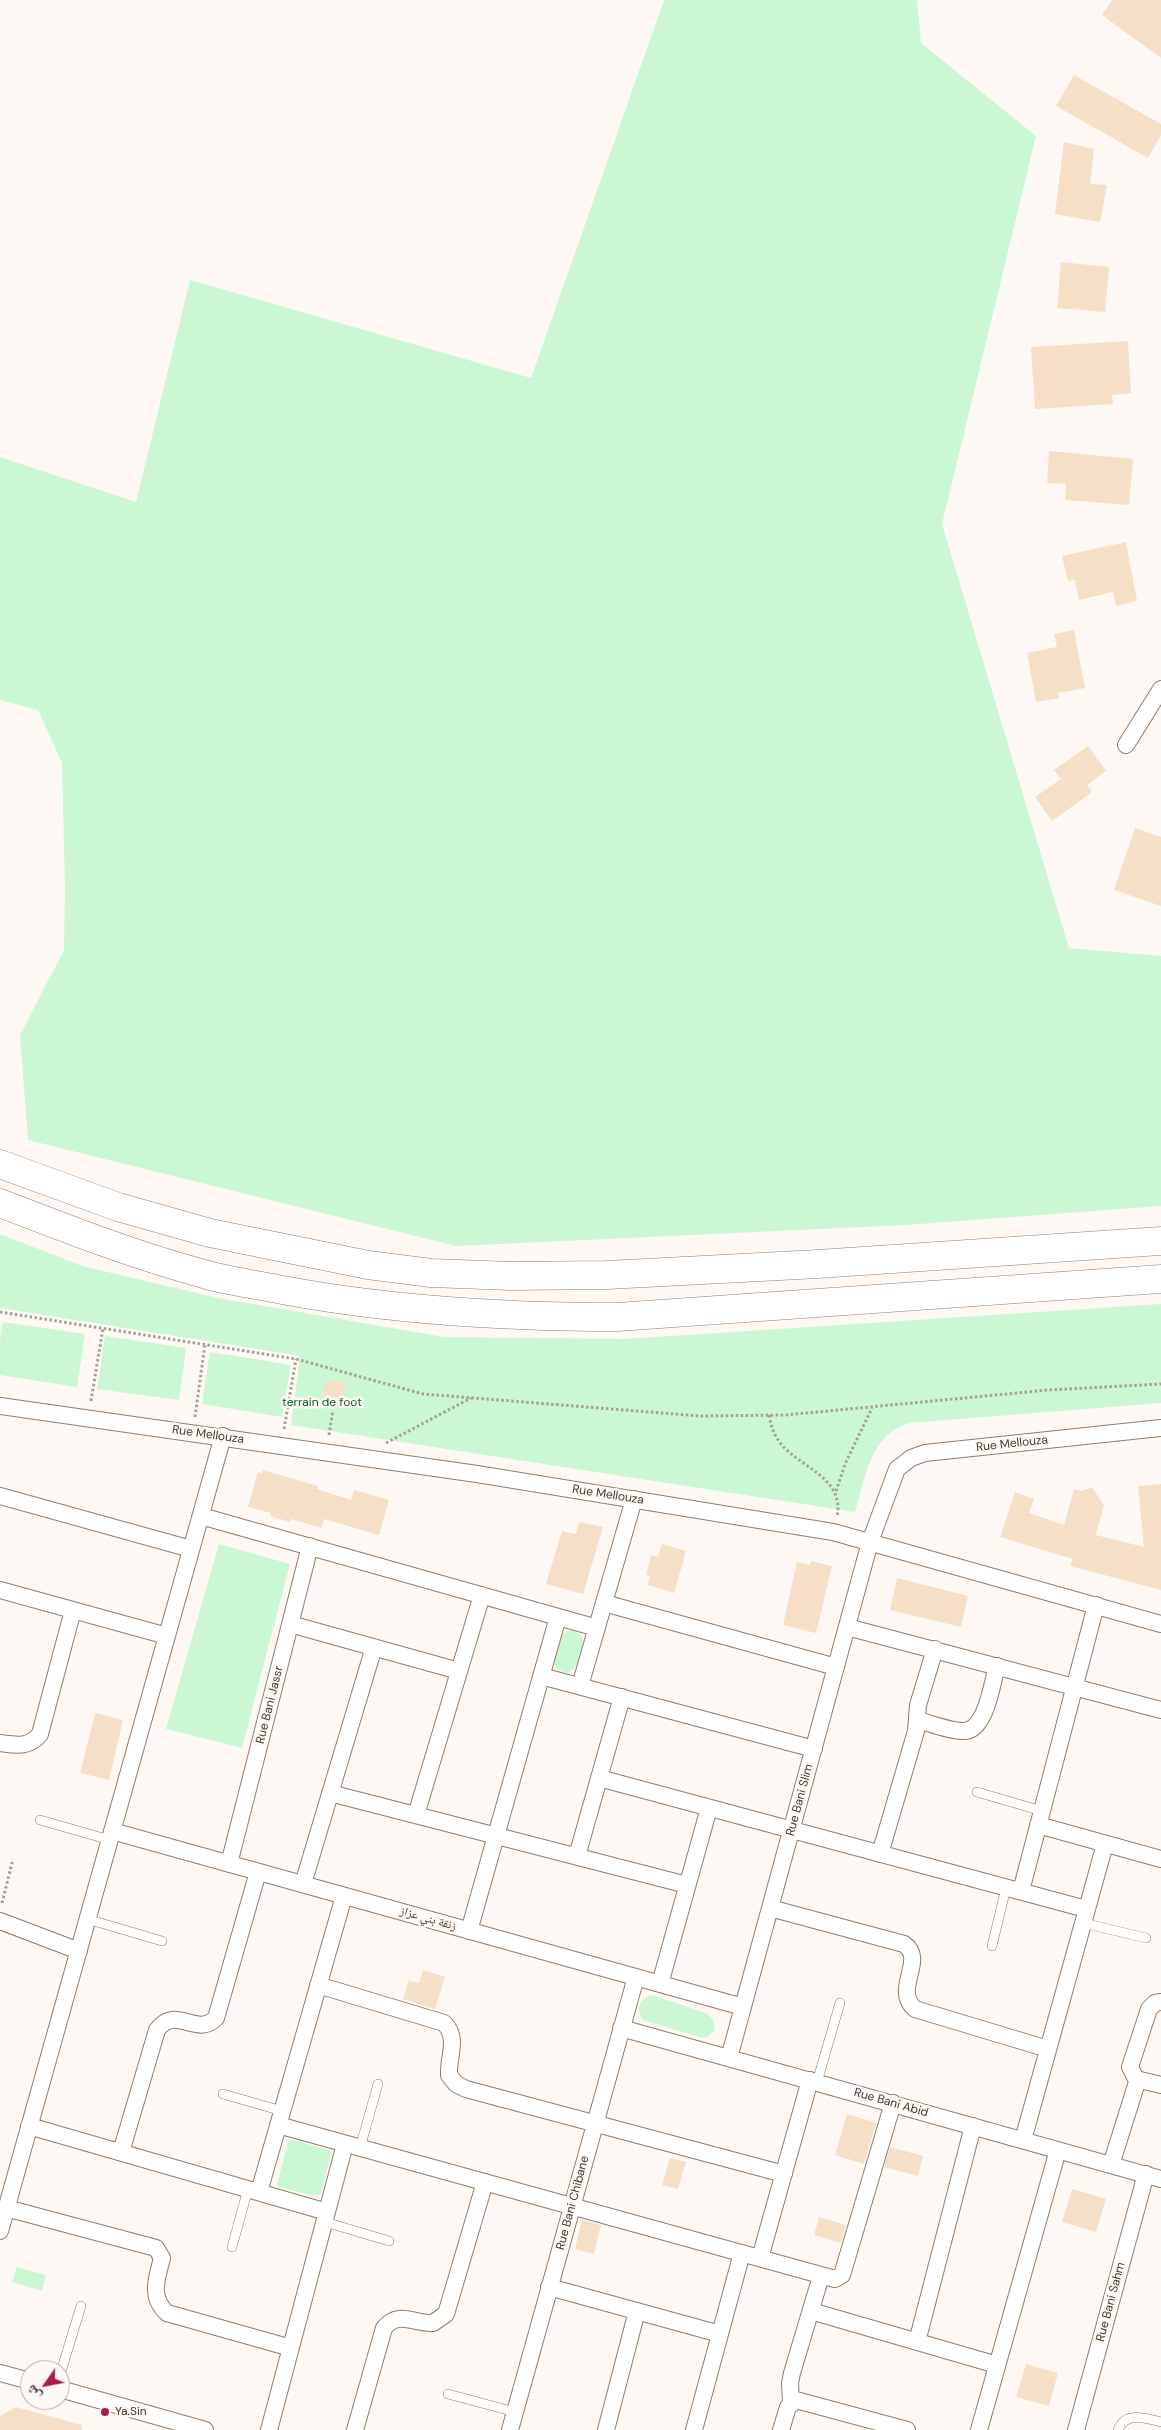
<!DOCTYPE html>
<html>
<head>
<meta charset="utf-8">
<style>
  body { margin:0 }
  #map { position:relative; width:1161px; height:2430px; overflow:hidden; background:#fdf8f3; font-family:"DM Sans","Noto Naskh Arabic",sans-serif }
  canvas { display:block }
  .north { position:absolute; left:20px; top:2360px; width:50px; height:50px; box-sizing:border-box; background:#fdf8f3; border:1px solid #b3aca5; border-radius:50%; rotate:237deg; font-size:14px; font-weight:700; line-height:20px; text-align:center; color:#433a30 }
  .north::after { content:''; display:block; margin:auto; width:18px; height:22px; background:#ae1b48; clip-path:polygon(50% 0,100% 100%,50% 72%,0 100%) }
</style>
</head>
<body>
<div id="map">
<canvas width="1161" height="2430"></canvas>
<div class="north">ش</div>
</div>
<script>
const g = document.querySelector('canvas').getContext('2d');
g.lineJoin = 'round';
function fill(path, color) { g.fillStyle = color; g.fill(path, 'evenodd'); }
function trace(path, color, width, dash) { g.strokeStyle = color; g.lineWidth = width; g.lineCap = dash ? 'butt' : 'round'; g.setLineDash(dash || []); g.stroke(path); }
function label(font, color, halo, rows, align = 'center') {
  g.font = font + ' "DM Sans","Noto Naskh Arabic",sans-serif'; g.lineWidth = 5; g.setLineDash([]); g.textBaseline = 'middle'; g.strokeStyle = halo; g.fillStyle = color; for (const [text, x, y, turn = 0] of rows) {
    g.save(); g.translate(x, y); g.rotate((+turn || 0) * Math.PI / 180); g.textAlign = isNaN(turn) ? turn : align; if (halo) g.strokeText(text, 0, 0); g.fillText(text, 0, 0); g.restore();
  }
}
fill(new Path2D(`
  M664,0H917L921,43L1036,136L942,524L1069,948L1161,956V1206L906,1225L456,1246L28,1140L20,1035L64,950L65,887L62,763L38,710L0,700V457L136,502L190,280L531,378Z
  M0,1234L82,1266L218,1298L444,1337L625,1339L1161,1304V1403L909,1423C869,1436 866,1476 855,1512L291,1425L300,1356L0,1308Z
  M3,1322L85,1334L77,1387L0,1375V1341Z
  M105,1336L186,1348L179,1400L97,1389Z
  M210,1352L291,1365L282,1417L202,1404Z
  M219,1544L290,1564L242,1748L166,1729Z
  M571,1630L581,1635C587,1646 579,1671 566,1673L556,1668L553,1660L561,1635Z
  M653,1995L708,2014L713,2020L715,2030L707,2037L702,2038L643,2020C635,2010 640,1997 653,1995Z
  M293,2140L329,2150L331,2154L321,2194L314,2196L279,2187L277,2184L288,2142Z
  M17,2267L46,2275L42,2291L12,2282Z`), '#ccf7d5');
fill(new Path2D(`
  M1112,0H1161V58L1102,15Z
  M1074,75L1161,124V135L1148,158L1056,106Z
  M1064,142L1094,149L1090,184L1107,185L1100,222L1055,214Z
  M1061,262L1109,267L1105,312L1057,308Z
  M1128,341L1131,393L1112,395L1113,404L1035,409L1031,347Z
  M1049,451L1133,459L1129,505L1065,500L1066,484L1047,483Z
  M1126,542L1137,601L1116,606L1113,592L1079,600L1075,580L1068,581L1062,556Z
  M1074,630L1085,688L1058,693L1059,698L1036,702L1027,653L1057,647L1054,634Z
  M1088,746L1106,771L1087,785L1092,792L1052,821L1035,797L1061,779L1054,770Z
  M1135,828L1161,837V906L1114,890Z
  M326,1380L345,1383L343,1404L322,1401Z
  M263,1470L318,1486L317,1489L351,1500L354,1490L389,1500L379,1535L324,1519L321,1528L291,1519L290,1522L270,1516L271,1513L248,1507L258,1472L262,1473Z
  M1161,1484V1590L1070,1566L1073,1559L1000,1537L1015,1492L1034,1499L1029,1513L1064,1525L1074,1489L1081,1491L1092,1487L1104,1505L1096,1535L1144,1547L1138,1486Z
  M579,1522L603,1527L583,1594L546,1584L562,1531L576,1534Z
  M662,1544L686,1551L674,1593L648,1585L650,1576L646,1575L651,1555L658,1557Z
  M811,1561L832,1566L816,1633L783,1625L797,1562L810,1565Z
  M897,1578L968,1596L961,1627L890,1610Z
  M95,1713L123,1720L109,1780L80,1773Z
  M423,1970L445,1977L435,2009L403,1999L409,1980L419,1983Z
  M847,2114L876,2123L864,2164L835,2155Z
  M890,2147L923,2156L918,2176L884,2167Z
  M670,2158L686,2162L678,2189L662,2185Z
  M1072,2189L1106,2199L1096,2232L1062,2222Z
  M819,2217L846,2225L841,2243L814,2235Z
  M582,2220L601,2225L594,2254L575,2249Z
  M1026,2364L1058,2373L1049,2406L1016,2397Z
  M16,2407L82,2425V2430H0V2416Z`), '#f6dfc7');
const service = new Path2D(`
  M977,1792L1042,1811
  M40,1820L110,1840
  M87,1919L162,1941
  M1083,1923L1146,1938
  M992,1946L1006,1888
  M817,2082L840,2003
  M223,2094L282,2111
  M360,2148L378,2084
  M325,2222L389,2241
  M232,2247L248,2189
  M60,2375L81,2306
  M448,2394L515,2412
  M1118,2430C1125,2411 1146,2418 1161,2422`);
const minor = new Path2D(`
  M1126,745L1161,689
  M0,1406L477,1474L833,1532L1161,1624
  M0,1496L191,1549
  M201,1516L597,1628
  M0,1590L167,1636
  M604,1603L836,1667
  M290,1624L459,1671
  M847,1627L1161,1710
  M541,1676L814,1749
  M580,1686L634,1499
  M918,1720C932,1724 949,1731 963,1731C986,1732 992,1683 997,1666
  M0,1743C16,1745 29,1748 40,1734L73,1610
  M599,1778L1086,1909
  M330,1793L687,1885
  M416,1815L482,1595
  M1038,1825L1161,1859
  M112,1831L743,2007
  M880,1854L916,1731L918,1705L935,1649
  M577,1856L622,1697
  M229,1864L310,1546
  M303,1884L374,1647
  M1021,1891L1096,1605
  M770,1908L904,1944C927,1960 892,1989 915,2009L1048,2049
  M0,1921L79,1951
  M469,1931L558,1617
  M660,1984L709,1808
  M318,1985L444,2023C459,2038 448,2056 449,2075L456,2084L466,2089L784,2174
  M1161,2002L1155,2003L1149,2009L1130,2067L1136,2079L1161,2085
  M621,2028L1161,2179
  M729,2058L870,1542L897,1469L911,1458L925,1453L1161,1428
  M278,2125L835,2279L842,2275L893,2103
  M29,2126L327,2212
  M1023,2140L1105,1844
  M121,2152L157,2030C176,2004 196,2038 216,2018L258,1872
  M1111,2165L1138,2079
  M259,2192L344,1896
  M6,2208L156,2248L162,2258C157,2278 149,2297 167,2313L291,2348
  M0,2231L223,1436
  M760,2258L810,2080
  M549,2287L720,2334
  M811,2311L997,2365
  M917,2342L973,2126
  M0,2373L30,2381
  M60,2389L205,2430
  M791,2403L790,2383L792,2373L821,2276
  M269,2430L345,2144
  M355,2430L384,2328C399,2310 414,2324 433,2323L446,2314L485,2182
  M510,2430L636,1977
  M606,2430L637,2311
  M694,2430L742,2253
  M781,2430L788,2407L796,2400L907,2430
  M979,2430L1058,2150
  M1076,2430L1146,2174`);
const trunk = new Path2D(`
  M0,1164L118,1207L210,1233L368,1265L431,1273L511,1276L607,1275L818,1264L1161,1241
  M0,1203C67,1229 134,1255 204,1274C224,1280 246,1283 267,1287C382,1310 499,1317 617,1317L1161,1279`);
trace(service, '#927d68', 10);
trace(minor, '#927d68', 18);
trace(trunk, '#927d68', 29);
trace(new Path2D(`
  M0,1312L296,1359L423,1394L700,1416L786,1415L1048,1390L1161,1384
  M91,1401L103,1328
  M769,1415C771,1426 774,1435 781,1444C801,1468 845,1478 837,1517
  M195,1417L205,1344
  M284,1429L296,1359
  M329,1435L333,1410
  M386,1443L471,1398
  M836,1491L845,1464L872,1408
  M2,1903L13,1859`), '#a7a098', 3, [2.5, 2.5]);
trace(service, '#fff', 9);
trace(minor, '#fff', 16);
trace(trunk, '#fff', 28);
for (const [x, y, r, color] of [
  [105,2412,5,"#ae1b48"]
]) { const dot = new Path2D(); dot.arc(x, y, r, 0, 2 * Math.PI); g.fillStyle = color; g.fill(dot); trace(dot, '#fdf8f3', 2); }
label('12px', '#095c2c', '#fdf8f3', [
  ["terrain de foot",322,1403]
]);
label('12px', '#433a30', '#fdf8f3', [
  ["Rue Mellouza",208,1435,8],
  ["Rue Mellouza",1012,1444,-6],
  ["Rue Mellouza",608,1495,9],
  ["Rue Bani Jassr",270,1705,-76],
  ["Rue Bani Slim",800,1800,-75],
  ["زنقة بني عزاز",428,1919,16],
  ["Rue Bani Abid",891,2103,16],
  ["Rue Bani Chibane",573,2203,-75],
  ["Rue Bani Sahm",1111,2302,-75]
]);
label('12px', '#433a30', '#fdf8f3', [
  ["Ya.Sin",115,2412]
], 'left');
</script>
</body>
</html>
